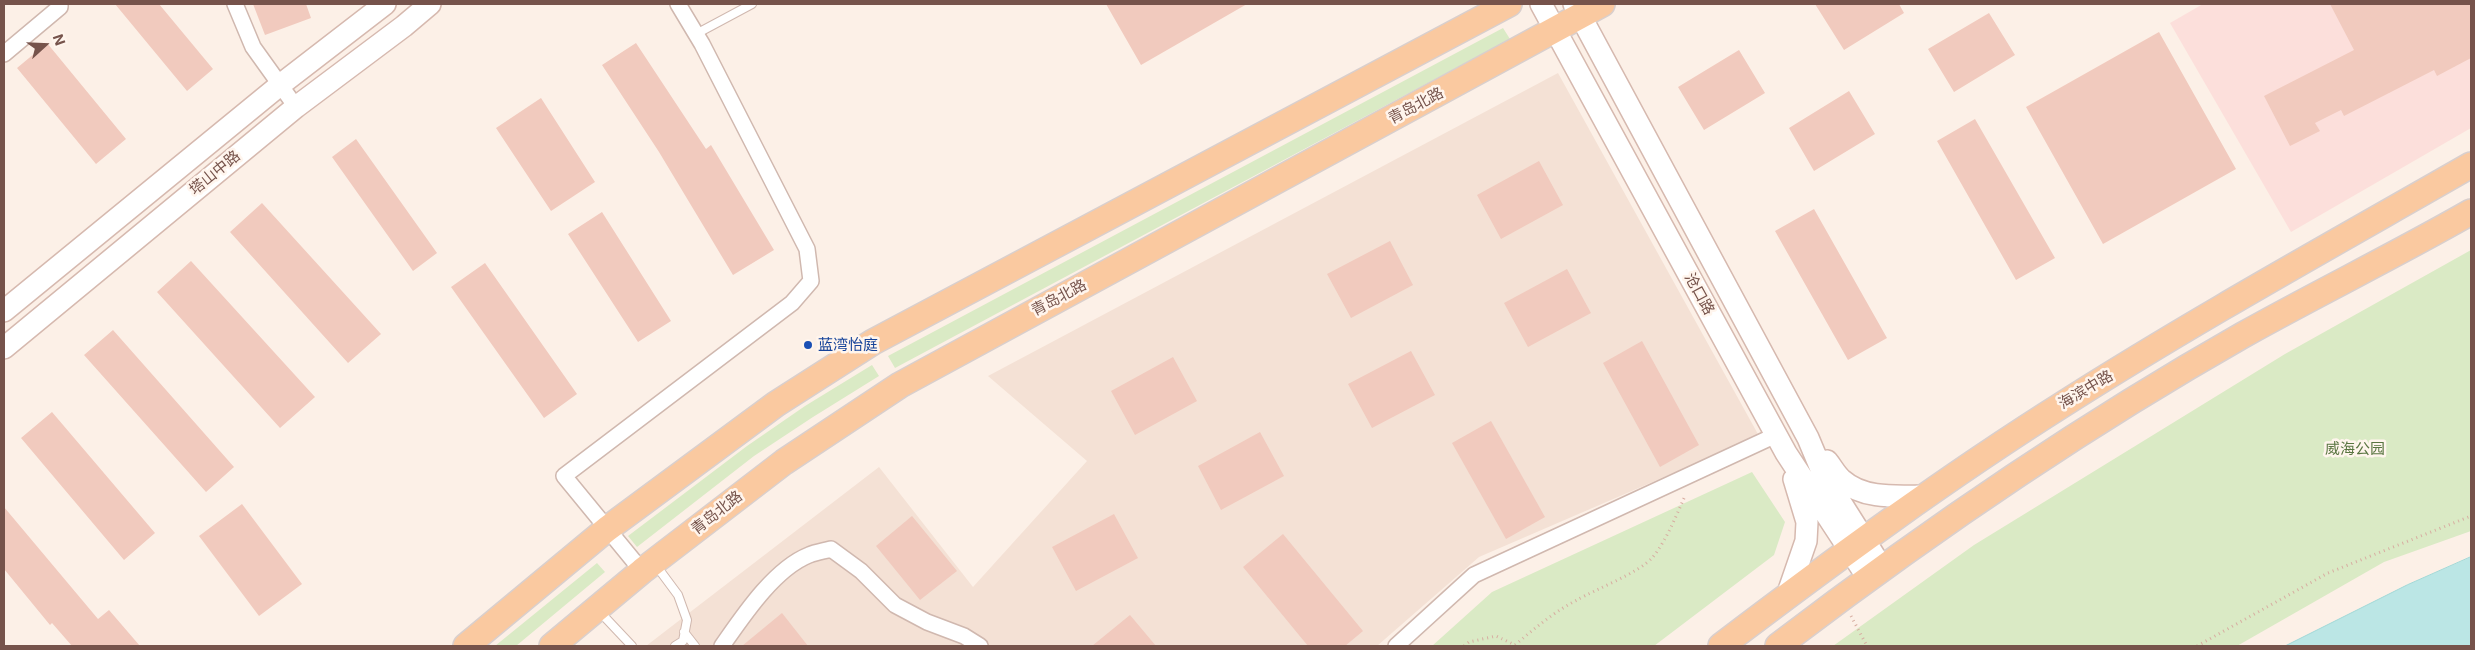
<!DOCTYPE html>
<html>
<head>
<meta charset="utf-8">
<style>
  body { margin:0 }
  #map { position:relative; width:2475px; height:650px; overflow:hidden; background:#fcf0e7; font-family:Inter,sans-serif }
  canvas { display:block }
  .frame { position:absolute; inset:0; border:5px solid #76534b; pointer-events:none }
  .north { position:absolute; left:20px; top:20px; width:50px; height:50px; -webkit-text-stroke:4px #fff5ed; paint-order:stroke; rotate:70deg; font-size:14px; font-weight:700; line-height:20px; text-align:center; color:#76534b }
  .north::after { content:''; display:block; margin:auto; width:18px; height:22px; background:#76534b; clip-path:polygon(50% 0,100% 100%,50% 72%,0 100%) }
</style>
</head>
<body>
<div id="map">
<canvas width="2475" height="650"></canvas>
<div class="frame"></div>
<div class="north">N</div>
</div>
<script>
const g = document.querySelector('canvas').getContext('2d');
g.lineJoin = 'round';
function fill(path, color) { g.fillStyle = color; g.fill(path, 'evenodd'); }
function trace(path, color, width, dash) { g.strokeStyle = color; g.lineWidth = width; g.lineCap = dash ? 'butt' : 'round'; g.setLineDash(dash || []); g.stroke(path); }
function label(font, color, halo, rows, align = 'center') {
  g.font = font + ' Inter,"Noto Sans SC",sans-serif'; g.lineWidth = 5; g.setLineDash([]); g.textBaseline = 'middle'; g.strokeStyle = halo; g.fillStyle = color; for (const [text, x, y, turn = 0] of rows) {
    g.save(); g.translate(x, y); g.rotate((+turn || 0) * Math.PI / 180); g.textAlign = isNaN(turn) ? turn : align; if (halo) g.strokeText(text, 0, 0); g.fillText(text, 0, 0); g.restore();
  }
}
fill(new Path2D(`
  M1558,73L1759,436L1479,557L1377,646H646L879,467L973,587L1087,461L988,376Z`), '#f4e1d5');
fill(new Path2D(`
  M2203,4H2471V128L2291,232L2170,23Z`), '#fcdfdb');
fill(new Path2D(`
  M1503,28L1510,39L895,368L888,356Z
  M2471,250V531L2384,562L2237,646H1833L1974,545L2285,354Z
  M872,365L879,376L813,417L754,456L637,547L628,536L747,446L805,406Z
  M1752,472L1785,522L1774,555L1654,646H1432L1492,592Z
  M597,563L605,572L516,646H495Z`), '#daeac5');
const water = new Path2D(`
  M2471,557V646H2285L2407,585Z`);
fill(water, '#bbe6e5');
trace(water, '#a1d8d7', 1);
fill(new Path2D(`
  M115,4H159L213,69L187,91Z
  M253,4H306L311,18L265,35Z
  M1106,4H1247L1141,65Z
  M1815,4H1899L1904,13L1844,50Z
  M2330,4H2471V58L2437,76L2434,70L2344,116L2341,110L2315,123L2320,131L2290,146L2264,96L2354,50Z
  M1989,13L2015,55L1954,92L1928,49Z
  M2159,32L2236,169L2103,244L2026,107Z
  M47,43L126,139L96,164L17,68Z
  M636,43L706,149L711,145L774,250L733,275L659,152L602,65Z
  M1739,50L1765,93L1704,130L1678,87Z
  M1849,91L1875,134L1814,171L1789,128Z
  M541,98L595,182L551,211L496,128Z
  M1975,119L2055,258L2016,280L1937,141Z
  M356,139L437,253L413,271L332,157Z
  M1539,161L1563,205L1501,239L1477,195Z
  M262,203L381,334L348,363L230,232Z
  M1814,209L1887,338L1848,360L1775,231Z
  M602,212L671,321L638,342L568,234Z
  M1390,241L1413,285L1351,318L1327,274Z
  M191,261L315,397L280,428L157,292Z
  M485,263L577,394L544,418L451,287Z
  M1567,269L1591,313L1528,347L1504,303Z
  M113,330L234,467L206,492L84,355Z
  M1642,341L1699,445L1660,467L1603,363Z
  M1411,351L1435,395L1372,428L1348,384Z
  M1173,357L1197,401L1135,435L1111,391Z
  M52,412L155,533L124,560L21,438Z
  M1491,421L1545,517L1506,539L1452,443Z
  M1260,432L1284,476L1221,510L1198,466Z
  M242,504L302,584L259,616L199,536Z
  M4,507L98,619L109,610L140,646H72L52,623L50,625L4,569Z
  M1114,514L1138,558L1076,591L1052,547Z
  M912,516L957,571L920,600L876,546Z
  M1283,534L1363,631L1345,646H1308L1243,567Z
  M782,613L808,646H742Z
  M1130,615L1156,646H1092Z`), '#f1cabe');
const lane = new Path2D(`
  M696,34L752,4
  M655,564L678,595L687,620L683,641L675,646
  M599,611L632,646
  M684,632L695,646`);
const street = new Path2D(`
  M235,4L253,47L296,107
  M4,54L60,7V4
  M642,571L564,476L792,303L811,281L807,249L702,44L678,4
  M722,646C743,616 774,569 809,555C816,552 824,551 831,549L861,571L895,605L927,622L964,636L980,646
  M1396,646L1474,575L1776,435`);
const secondary = new Path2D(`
  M1541,4L1786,453L1868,578
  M1574,4L1808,438L1824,476L1882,568
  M4,311L280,85L385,4
  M4,348L296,107L404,26L430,4
  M1827,461C1832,467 1836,475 1842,480C1864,500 1899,496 1926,496
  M1787,596L1806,541L1807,522L1794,479`);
const primary = new Path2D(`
  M466,646L607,529L776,404L873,342L1509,4
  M552,646L642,571L784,462L900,385L1602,4
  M1721,646C1833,561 1946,478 2065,403C2197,319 2335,243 2471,165
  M1778,646C1926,533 2081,427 2243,335C2318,293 2396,255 2471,212`);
trace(lane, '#d0b8af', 10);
trace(street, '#d0b8af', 18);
trace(secondary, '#d6b9af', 24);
trace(primary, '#d9cfcd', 28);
trace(new Path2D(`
  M1851,616L1867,646
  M1515,645C1535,628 1554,612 1577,600C1596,589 1639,573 1653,557C1667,539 1676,516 1685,496
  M1464,646L1469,642L1496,636L1515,645
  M2197,646L2328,573L2471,516`), '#d7ada1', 3, [1, 4]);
trace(lane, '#fff', 8);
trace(street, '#fff', 15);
trace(secondary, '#fff', 21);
trace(primary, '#fac9a0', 25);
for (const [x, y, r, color] of [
  [808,345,5,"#1a4fb4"]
]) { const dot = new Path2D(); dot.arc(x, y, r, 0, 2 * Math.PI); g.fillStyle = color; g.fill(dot); trace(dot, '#fff5ed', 2); }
label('15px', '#76534b', '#fff5ed', [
  ["青岛北路",1416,106,-28],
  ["塔山中路",215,173,-39],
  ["沧口路",1699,294,61],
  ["青岛北路",1059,298,-28],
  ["海滨中路",2086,390,-31],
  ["青岛北路",717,513,-38]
]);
label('15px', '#164399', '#fff5ed', [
  ["蓝湾怡庭",818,345]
], 'left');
label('15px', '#597541', '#fff5ed', [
  ["威海公园",2355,449]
]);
</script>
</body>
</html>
